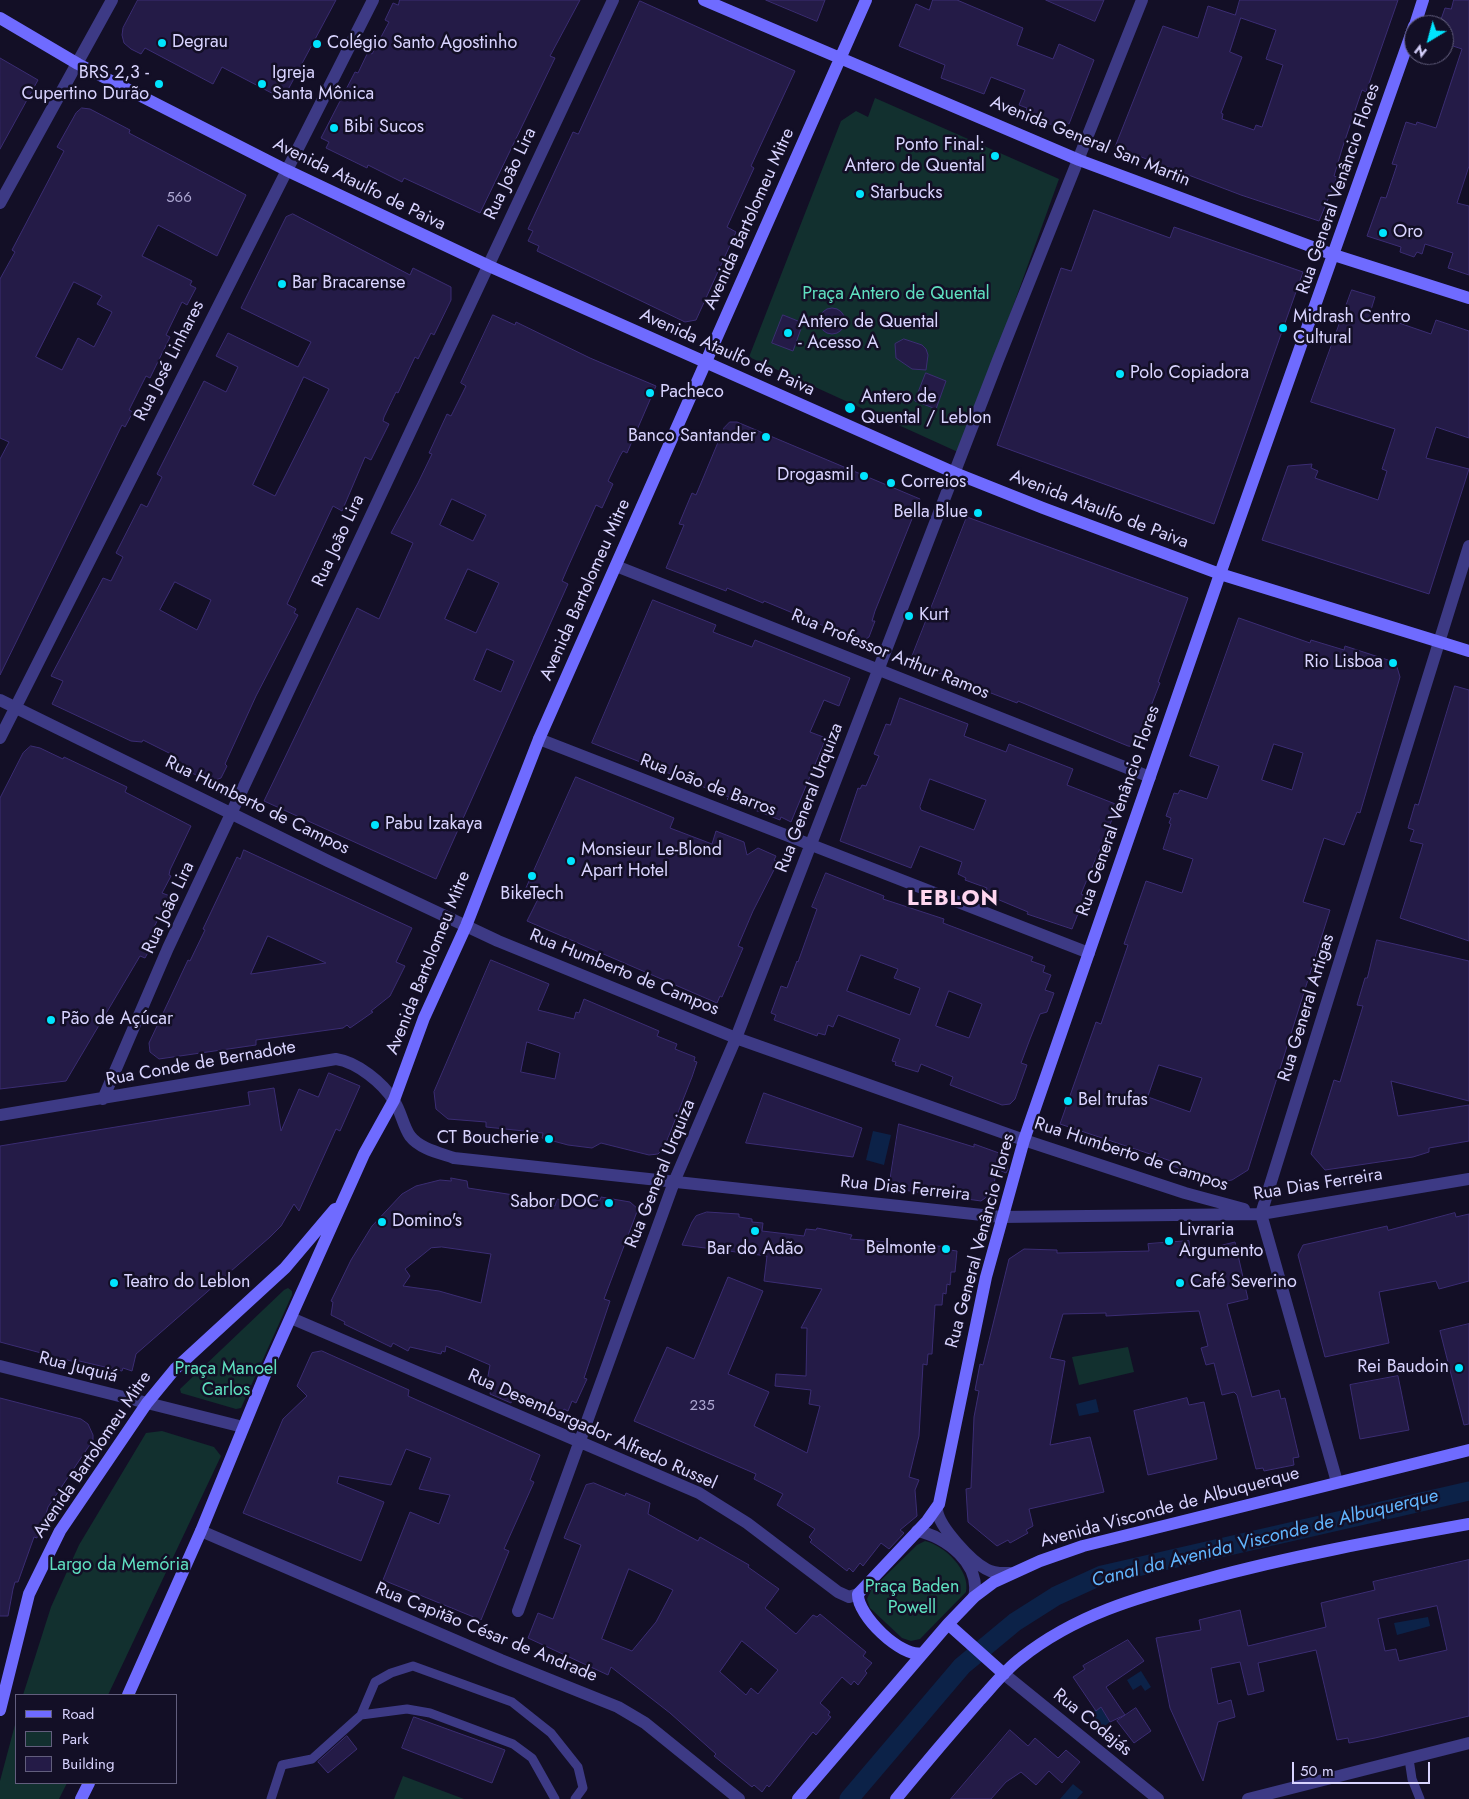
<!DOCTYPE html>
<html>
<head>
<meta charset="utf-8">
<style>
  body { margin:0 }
  #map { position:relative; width:1469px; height:1799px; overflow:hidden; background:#130f26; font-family:Jost,sans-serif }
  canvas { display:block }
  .legend { position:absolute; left:15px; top:1694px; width:162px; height:90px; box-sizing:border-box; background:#130f26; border:1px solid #625e7d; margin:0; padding:6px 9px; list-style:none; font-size:15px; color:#d9d4ff }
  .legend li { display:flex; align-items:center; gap:10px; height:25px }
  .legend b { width:25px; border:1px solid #625e7d }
  .north { position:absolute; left:1404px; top:15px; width:50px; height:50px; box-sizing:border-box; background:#130f26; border:1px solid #625e7d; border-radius:50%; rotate:217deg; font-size:14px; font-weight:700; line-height:20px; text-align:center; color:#d9d4ff }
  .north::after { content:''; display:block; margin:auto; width:18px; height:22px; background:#00e5ff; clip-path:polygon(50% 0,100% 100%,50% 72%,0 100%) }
  .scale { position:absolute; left:1292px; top:1762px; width:138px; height:22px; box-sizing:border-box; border:2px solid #d9d4ff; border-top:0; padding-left:6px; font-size:15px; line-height:18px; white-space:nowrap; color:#d9d4ff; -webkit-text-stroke:4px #130f26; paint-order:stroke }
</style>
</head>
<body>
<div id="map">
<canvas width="1469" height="1799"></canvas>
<ul class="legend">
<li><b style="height:6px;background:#6f6bff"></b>Road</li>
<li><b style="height:14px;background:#12302f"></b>Park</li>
<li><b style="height:14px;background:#241b47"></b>Building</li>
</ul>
<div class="north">N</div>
<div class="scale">50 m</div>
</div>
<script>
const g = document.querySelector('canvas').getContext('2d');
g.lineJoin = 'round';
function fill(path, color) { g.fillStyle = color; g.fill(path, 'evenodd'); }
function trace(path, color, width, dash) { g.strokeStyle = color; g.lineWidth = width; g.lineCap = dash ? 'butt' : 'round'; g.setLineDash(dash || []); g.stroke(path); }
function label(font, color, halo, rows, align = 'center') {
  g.font = font + ' Jost,sans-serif'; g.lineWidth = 5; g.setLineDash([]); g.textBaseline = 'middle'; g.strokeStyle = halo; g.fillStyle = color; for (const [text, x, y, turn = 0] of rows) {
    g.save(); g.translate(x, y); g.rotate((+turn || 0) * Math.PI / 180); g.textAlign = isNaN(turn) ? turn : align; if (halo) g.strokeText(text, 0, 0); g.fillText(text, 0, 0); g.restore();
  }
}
fill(new Path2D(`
  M875,98L1059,179L960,453L749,357L841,121L856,111L868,117Z
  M288,1288L292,1291V1295L241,1408L236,1409L181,1393L180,1389L284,1290Z
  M1128,1347L1134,1372L1079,1385L1072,1357Z
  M162,1431L214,1447L221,1456L108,1695H23L51,1607L79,1545L146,1433Z
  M925,1541C944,1545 971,1571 966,1592L920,1639L911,1641L902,1638L870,1608L867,1599L871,1590L917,1545Z
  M16,1721V1783H67L59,1799H0V1781Z
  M403,1776L464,1799H394Z`), '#12302f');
fill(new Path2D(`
  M873,1131L891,1135L884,1165L866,1160Z
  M1096,1399L1099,1412L1079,1416L1076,1404Z
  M1428,1617L1430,1626L1397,1635L1394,1623Z
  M1141,1671L1151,1687L1145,1691L1141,1685L1133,1690L1127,1680Z
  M1101,1707L1110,1722L1102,1728L1086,1713Z
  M1073,1784L1083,1792L1077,1799H1060Z`), '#0c2248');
trace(new Path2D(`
  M849,1799L962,1666L1015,1622L1056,1596L1102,1575L1469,1491`), '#0c2248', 19);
const building = new Path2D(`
  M138,0H336L283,99L222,67L213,84L145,48L141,54L131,49L124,43L122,35L123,28Z
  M400,0H580L550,56L555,58L480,213L404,178L402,182L368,165L367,168L326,148L329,142L321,138L355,72L358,73L368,52L372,54L389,22L385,20L393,3L398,5Z
  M766,0H825L817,21Z
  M933,0H957L1023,28L1017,45L1053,59L1059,44L1094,60L1069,124L1063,121L1061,124L1056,122L1055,126L1025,114L1027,108L1019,105L1025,90L991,77L984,94L941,78L945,65L899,46L916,4L929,10Z
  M1046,0H1104L1095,21Z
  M1240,0H1398L1366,92L1362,90L1342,149L1334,176L1337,177L1319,221L1241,195L1115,147L1163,26L1198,38L1208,6L1235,15ZM1241,18L1276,30L1266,59L1283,65L1262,127L1256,125L1254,130L1222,119L1223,114L1221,113L1242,57L1230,52Z
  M1454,0H1469V166L1457,203L1469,206V275L1448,268L1453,253L1425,244L1422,254L1417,252L1414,257L1400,252L1401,247L1367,236L1381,197L1386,198L1397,165L1392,164L1406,122L1416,125L1417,122L1436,128L1462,49L1444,43V25H1439L1445,8L1451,9Z
  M640,1L795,71L751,166L754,168L727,227L736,232L696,320L685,322L537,251L539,246L528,241L533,231L528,229L573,132L578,134Z
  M0,58L38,80L0,149Z
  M82,108L90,109L130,130L129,133L246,195L217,256L158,225L142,256L192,281L190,285L196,288L187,305L182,302L166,335L170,337L150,378L146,376L129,410L133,412L125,427L122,425L0,675V459L9,442L0,438V279L15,252L12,250L64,151L57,147L76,113ZM74,282L102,296L97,304L112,312L94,347L78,338L62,370L36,357Z
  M1094,210L1170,238L1174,227L1303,272L1214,524L997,445L1061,268L1071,271Z
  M293,214L410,275L413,268L451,287V300L434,335L431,333L418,359L415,357L398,393L396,392L384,417L383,421L389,424L371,460L365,457L342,511L333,506L287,604L296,609L294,613L298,615L256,696L225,764L227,766L221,778L210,782L170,762L173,755L143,740L142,742L131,741L52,704L63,681L51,676L103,578L111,581L123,557L116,553L141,504L147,507L162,477L157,474L204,381L226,392L238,367L216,356L228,333L298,367L311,342L241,308L286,217ZM304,377L329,389L275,496L253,485ZM175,582L211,600L197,630L160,610Z
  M1352,290L1375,297L1370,313L1431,334L1436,320L1469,331V438L1436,427L1426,458L1469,469L1429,594L1262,540L1288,466L1312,464L1311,468L1318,471L1315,478L1378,500L1387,471L1382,469L1395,429L1311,402Z
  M819 321a13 13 0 1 1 26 0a13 13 0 1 1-26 0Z
  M493,315L515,325L516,322L590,358L656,386L627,453L623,451L620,456L608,481L613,484L602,508L596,505L568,567L562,581L568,584L436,879L264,801L357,608L379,619L413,543L391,533L418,483L432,454L429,453L447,414L451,416L466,386L461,383ZM452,499L486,515L473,541L440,525ZM468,569L499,583L476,633L445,619ZM487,649L514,661L501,692L474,680Z
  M783,315L803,323L793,351L772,343Z
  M904,339L922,345L926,349L928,355L926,370L912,369L896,358L895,344Z
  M926,373L946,381L936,409L915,401Z
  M730,422H737L920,499L875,611L872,621H875L869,637L861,642L835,634L836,631L764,601L763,603L727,588L726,591L666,568L684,525L679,524L692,493L696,495L724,428Z
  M967,517L1188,598L1158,682L1160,683L1135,747L1128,746L1018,701L1017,703L910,662Z
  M653,600L716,625L713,632L752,647L755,640L850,678L839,706L824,700L810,732L826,738L791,822L781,817L780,820L727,799L729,797L592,743Z
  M1239,618L1310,643L1311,640L1344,650L1345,646L1391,661L1397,667L1400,677L1360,813L1357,812L1344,845L1324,838L1303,902L1330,910L1248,1170L1232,1180L1215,1183L1206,1181L1207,1177L1172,1166L1174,1162L1060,1124L1096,1022L1101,1024L1128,945L1124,944L1146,881L1182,893L1193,859L1163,849L1171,824L1169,823L1171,818L1166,816L1174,793L1178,794L1180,790L1207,799L1219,766L1190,756ZM1274,744L1303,753L1292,790L1262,780ZM1159,1065L1202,1078L1190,1112L1148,1097Z
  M1455,686L1469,690V941L1400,918L1423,844L1410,841L1414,830L1408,828L1415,804L1418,805Z
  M900,698L968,724L964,736L1006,752L1009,744L1073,769L1067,785L1118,805L1081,894L1085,896L1072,929L1027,914L1028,912L985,894L987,888L965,880L966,878L958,874L962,862L920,846L911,868L840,841L858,788L860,789L862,785L866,786L879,756L874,754L886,724L890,725ZM930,779L986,800L974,830L921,810L920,807Z
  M31,746L40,748L63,759L64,757L127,787L125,792L191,826L170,870L169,875L171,876L162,893L170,896L151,933L157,936L145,958L140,956L66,1081L0,1089V798L23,753Z
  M576,777L674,818L670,828L712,844L716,831L744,842L747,855L758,848L776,856L774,860L778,862L753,911L738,946L743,948L722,997L720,996L717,1003L527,921L539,897L525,891Z
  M244,850L412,928L396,962L405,966L390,996L371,1011L373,1012L350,1028L347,1025L343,1028L256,1040V1045L159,1059L150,1052L149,1043L188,960L190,961L205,930L203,929L237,857L240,859ZM268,936L326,963L251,974Z
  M826,873L884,896L883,899L944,919L943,923L1033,957L1031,961L1045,966L1043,972L1051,975L1045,990L1054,993L1047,1012L1040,1014L1030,1039L1021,1063L1027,1065L1015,1099L1010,1104L1002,1105L950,1085L953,1077L921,1064L918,1072L895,1065L896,1062L892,1061L900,1039L838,1015L833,1027L828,1025L825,1035L818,1033L817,1036L774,1020L776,1015L771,1013L781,986L787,988L797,961L798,962L817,909L812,907ZM861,955L898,969L894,978L920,988L910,1015L847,991ZM949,991L982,1004L969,1038L936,1026Z
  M1377,940L1469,961V1101L1391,1081L1398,1116L1469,1105V1141L1429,1148V1152L1413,1157L1325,1170L1311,1154L1334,1080L1340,1082L1363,1006L1357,1005L1365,978H1367Z
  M491,960L549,984L538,1010L574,1019L576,1012L579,1013L584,999L659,1031L657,1036L677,1044L675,1049L695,1057L694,1061L697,1062L692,1077L664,1148L658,1154L649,1155L601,1143L592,1148L568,1145L542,1138L543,1133L486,1127V1122L448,1119L436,1109L434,1092ZM527,1042L560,1053L555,1079L521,1072Z
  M329,1073L360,1086L340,1131L336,1129L299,1211L294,1204L281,1226L270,1237L136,1354L132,1371L123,1368L122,1371L75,1360V1362L0,1342V1146L250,1105L248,1092L274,1088L281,1131L299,1089L318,1097Z
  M764,1093L862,1128L853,1157L746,1143Z
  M899,1124L974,1147V1144L999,1153L1003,1156L1008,1169L1006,1173L997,1169L992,1193L981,1201L889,1188Z
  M451,1178L467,1181L468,1188L527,1197L555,1206L557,1199L589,1205L591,1200H600L601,1197L630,1202L638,1209L604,1299L610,1301L584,1378L587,1379L576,1403L572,1401L568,1411L564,1409L562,1414L518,1395L517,1400L512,1399L511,1403L490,1394L491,1389L486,1387L490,1365L446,1346L445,1352L442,1351L441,1354L410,1347L408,1351L393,1343L391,1347L344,1324L345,1322L331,1315L333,1302L331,1301L351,1260L372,1226L402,1194L416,1186L440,1180L451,1181ZM442,1247L491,1254L481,1303L439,1291L403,1286L410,1276L405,1269L431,1248Z
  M707,1212L739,1214V1217L752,1219V1222L763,1223L762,1231L804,1236L806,1229L816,1230L817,1228L852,1235L850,1239L950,1247V1250L957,1251L955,1272H951L950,1285L947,1284L946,1294L943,1293L942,1305H935L932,1354H928L927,1365L923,1364L919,1436L909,1477L919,1480L915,1490L917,1516L900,1530L904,1533L889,1549L881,1543L863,1566L860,1563L853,1572L849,1568L847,1571L810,1542L812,1540L809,1537L815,1529L777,1505L783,1494L754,1479L756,1474L634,1421L667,1347L694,1359L728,1277L763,1291L728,1374L769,1392L754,1426L807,1453L820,1406L809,1404L811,1390L775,1386L776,1374L806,1376L807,1328H801L822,1289L764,1281L767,1256L682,1245L692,1222L696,1216Z
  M1455,1213L1456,1217L1469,1214V1281L1439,1289L1436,1281L1379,1292L1389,1343L1325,1357L1298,1255L1303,1245L1387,1226L1388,1230Z
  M1189,1241L1190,1253L1235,1242L1248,1299L1227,1304L1252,1397L1279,1390L1281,1399L1285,1398L1299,1457L1293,1458L1294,1465L1264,1471L1263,1468L1256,1469L1237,1395L1234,1392L1222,1395L1214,1363L1206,1365L1201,1348L1208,1346L1199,1311L1106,1316V1313L1063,1314L1050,1358L1065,1361L1050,1445L1090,1437L1104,1492L1029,1509L1033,1526L1026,1530L1028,1533L1010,1543L1008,1540L997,1546L968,1522L966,1489L971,1488L974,1417L979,1391L975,1390L980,1364L983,1365L1009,1259L1024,1249L1057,1250V1253L1149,1251L1148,1244Z
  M1469,1324V1424L1464,1425L1440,1331Z
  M322,1351L409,1390L408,1396L540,1455L530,1480L534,1482L504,1549L509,1551L481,1620L383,1580L410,1512L439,1524L450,1495L419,1489L431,1458L406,1449L391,1485L339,1476L337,1483L384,1502L361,1561L243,1513L283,1419L307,1396L297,1386L310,1357L312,1353Z
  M1398,1376L1409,1430L1360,1439L1350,1385Z
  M0,1398L81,1419L88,1424L93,1435V1440L48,1507L44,1521L39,1528L37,1538L34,1537L18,1582H15L13,1589L8,1616H0Z
  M1187,1398L1189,1405L1204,1402L1217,1459L1148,1475L1134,1411Z
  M594,1483L625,1496L626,1493L650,1503L648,1514L698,1541L700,1537L749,1565L748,1567L779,1589L765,1608L796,1634L813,1615L817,1617L820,1614L866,1652L863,1656L872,1663L865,1671L867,1673L858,1685L854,1681L851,1685L842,1677L820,1703L830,1712L828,1715L831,1717L816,1735L813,1732L769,1787L767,1785L762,1792L754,1785L752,1787L714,1756L716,1754L670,1713L611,1667L608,1675L528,1638L538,1613L553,1619L581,1545L564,1538L586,1485ZM629,1569L673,1590L656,1622L632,1651L602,1639ZM742,1641L778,1670L758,1694L751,1688L746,1695L720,1672Z
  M1469,1560V1716L1375,1738L1349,1743L1348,1738L1337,1740L1316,1650L1258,1663L1264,1691L1248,1695L1240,1662L1211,1668L1218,1704L1231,1700L1235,1717L1218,1722L1203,1781L1170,1708L1156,1638L1201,1630L1199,1620L1240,1610L1248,1646L1326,1627L1321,1603L1375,1590L1373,1582ZM1437,1606L1447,1650L1399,1661L1396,1649L1385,1651L1378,1619Z
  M1128,1640L1144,1661L1106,1687L1125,1715L1110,1722L1101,1707L1096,1711L1073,1677L1085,1669L1083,1666Z
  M1136,1708L1151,1731L1134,1743L1117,1721Z
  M414,1717L505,1750L492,1783L402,1748Z
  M1010,1730L1028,1746L1035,1738L1058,1758L1066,1750L1080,1762L1062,1783L1049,1771L1036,1785L1021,1772L1006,1782L991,1799H951Z
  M347,1736L357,1749L328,1773L318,1762Z`);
fill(building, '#241b47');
trace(building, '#3b2d73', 1);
trace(new Path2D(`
  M361,1715L375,1682L391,1673L413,1666L512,1702L551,1733L578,1767L583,1788L575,1799
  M1409,1759L1412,1779L1420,1799
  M271,1799L282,1765L312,1759L361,1715L407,1709L430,1713L513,1744L532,1758L555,1799`), '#3d3a85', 9);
trace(new Path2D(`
  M0,203L112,0
  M616,566L1150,777
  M0,700L328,861L498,941L736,1038L1024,1140L1185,1193L1244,1209
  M0,738L373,0
  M539,739L1089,953
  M103,1099L168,948L613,0
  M0,1115L336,1059C357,1062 383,1083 394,1101C401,1111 403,1126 410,1136C420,1149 440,1153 454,1158L1001,1217L1261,1214L1469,1179
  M291,1318L699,1493L747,1523L838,1592L849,1597L858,1594
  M0,1366L243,1427
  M1337,1482L1261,1214L1469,546
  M937,1510C939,1527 971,1561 986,1569C994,1574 1002,1573 1010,1573
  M201,1531L501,1660L618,1707L645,1723L739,1799
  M917,1531C946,1536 982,1565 974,1597
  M518,1611L674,1182L736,1038L998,360L1142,0
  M1004,1674L1158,1799
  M1248,1799L1469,1743`), '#3d3a85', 12);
trace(new Path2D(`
  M704,0L1079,160L1334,255L1469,298
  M0,18L78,64L286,170L489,266L955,473L1043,508L1220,574L1469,651
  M1415,25L1423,0
  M948,1624L1004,1674
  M922,1653C901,1658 857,1615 858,1594L927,1521L939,1504L986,1277L1024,1140L1220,574L1414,26
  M128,1695L201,1531L267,1370L364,1154L394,1100L424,1018L466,926L539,739L866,0
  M0,1710L29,1594L60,1531L147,1403L175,1369L285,1268L335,1209
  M81,1799L89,1783
  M798,1799L948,1624L974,1597L994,1582L1040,1561L1083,1546L1469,1450
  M896,1799C923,1766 951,1733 979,1701C992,1687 1005,1670 1021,1658C1075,1615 1138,1597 1203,1580C1291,1556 1380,1540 1469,1524`), '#6f6bff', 12);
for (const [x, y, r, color] of [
  [162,43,5,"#00e5ff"],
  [317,44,5,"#00e5ff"],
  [159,84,5,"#00e5ff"],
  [262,84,5,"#00e5ff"],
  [334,128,5,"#00e5ff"],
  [995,156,5,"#00e5ff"],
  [860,194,5,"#00e5ff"],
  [1383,233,5,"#00e5ff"],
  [282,284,5,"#00e5ff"],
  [1283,328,5,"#00e5ff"],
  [788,333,5,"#00e5ff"],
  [1120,374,5,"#00e5ff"],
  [650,393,5,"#00e5ff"],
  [850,408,6,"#00e5ff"],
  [766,437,5,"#00e5ff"],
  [864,476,5,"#00e5ff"],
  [891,483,5,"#00e5ff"],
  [978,513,5,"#00e5ff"],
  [909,616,5,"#00e5ff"],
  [1393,663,5,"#00e5ff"],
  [375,825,5,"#00e5ff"],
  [571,861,5,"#00e5ff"],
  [532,876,5,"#00e5ff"],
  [51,1020,5,"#00e5ff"],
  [1068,1101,5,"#00e5ff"],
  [549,1139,5,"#00e5ff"],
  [609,1203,5,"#00e5ff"],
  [382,1222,5,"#00e5ff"],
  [755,1231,5,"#00e5ff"],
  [1169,1241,5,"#00e5ff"],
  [946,1249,5,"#00e5ff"],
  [114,1283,5,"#00e5ff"],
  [1180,1283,5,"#00e5ff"],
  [1459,1368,5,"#00e5ff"]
]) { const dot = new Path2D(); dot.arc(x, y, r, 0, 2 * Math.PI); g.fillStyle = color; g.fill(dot); trace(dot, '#130f26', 2); }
label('15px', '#aca6d1', null, [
  ["566",179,198],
  ["235",702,1406]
]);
label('18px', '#d9d4ff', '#130f26', [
  ["Degrau",172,43],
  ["Colégio Santo Agostinho",327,44],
  ["BRS 2,3 -",149,74,"right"],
  ["Cupertino Durão",149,95,"right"],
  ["Igreja",272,74],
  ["Santa Mônica",272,95],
  ["Bibi Sucos",344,128],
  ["Ponto Final:",985,146,"right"],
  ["Antero de Quental",985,167,"right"],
  ["Starbucks",870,194],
  ["Oro",1393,233],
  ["Bar Bracarense",292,284],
  ["Midrash Centro",1293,318],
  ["Cultural",1293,339],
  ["Antero de Quental",798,323],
  ["- Acesso A",798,344],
  ["Polo Copiadora",1130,374],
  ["Pacheco",660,393],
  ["Antero de",861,398],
  ["Quental / Leblon",861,419],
  ["Banco Santander",756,437,"right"],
  ["Drogasmil",854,476,"right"],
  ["Correios",901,483],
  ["Bella Blue",968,513,"right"],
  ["Kurt",919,616],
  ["Rio Lisboa",1383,663,"right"],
  ["Pabu Izakaya",385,825],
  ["Monsieur Le-Blond",581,851],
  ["Apart Hotel",581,872],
  ["BikeTech",532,895,"center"],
  ["Pão de Açúcar",61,1020],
  ["Bel trufas",1078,1101],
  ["CT Boucherie",539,1139,"right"],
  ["Sabor DOC",599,1203,"right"],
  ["Domino's",392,1222],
  ["Livraria",1179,1231],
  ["Argumento",1179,1252],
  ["Belmonte",936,1249,"right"],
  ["Bar do Adão",755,1250,"center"],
  ["Teatro do Leblon",124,1283],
  ["Café Severino",1190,1283],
  ["Rei Baudoin",1449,1368,"right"]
], 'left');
label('18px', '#d9d4ff', '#130f26', [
  ["Avenida General San Martin",1090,142,22],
  ["Rua João Lira",511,174,-65],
  ["Avenida Ataulfo de Paiva",359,185,26],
  ["Rua General Venâncio Flores",1339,189,-71],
  ["Avenida Bartolomeu Mitre",750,219,-66],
  ["Avenida Ataulfo de Paiva",727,353,24],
  ["Rua José Linhares",170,361,-63],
  ["Avenida Ataulfo de Paiva",1099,510,21],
  ["Rua João Lira",339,541,-65],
  ["Avenida Bartolomeu Mitre",586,590,-66],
  ["Rua Professor Arthur Ramos",890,655,22],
  ["Rua João de Barros",708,786,21],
  ["Rua General Urquiza",810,798,-69],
  ["Rua Humberto de Campos",257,806,26],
  ["Rua General Venâncio Flores",1119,811,-71],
  ["Rua João Lira",169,908,-65],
  ["Avenida Bartolomeu Mitre",429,963,-68],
  ["Rua Humberto de Campos",624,973,22],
  ["Rua General Artigas",1307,1008,-73],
  ["Rua Conde de Bernadote",201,1064,-10],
  ["Rua Humberto de Campos",1131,1155,18],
  ["Rua General Urquiza",661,1174,-68],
  ["Rua Dias Ferreira",1318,1185,-9],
  ["Rua Dias Ferreira",905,1189,6],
  ["Rua General Venâncio Flores",981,1241,-75],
  ["Rua Juquiá",78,1368,14],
  ["Rua Desembargador Alfredo Russel",592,1430,24],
  ["Avenida Bartolomeu Mitre",93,1455,-56],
  ["Avenida Visconde de Albuquerque",1170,1508,-15],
  ["Rua Capitão César de Andrade",486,1633,22],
  ["Rua Codajás",1092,1723,39]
]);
label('18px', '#5fe0c0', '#130f26', [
  ["Praça Antero de Quental",896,295],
  ["Praça Manoel",226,1370],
  ["Carlos",226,1391],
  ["Largo da Memória",119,1566],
  ["Praça Baden",912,1588],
  ["Powell",912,1609]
]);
label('italic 19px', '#62b6ff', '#130f26', [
  ["Canal da Avenida Visconde de Albuquerque",1265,1539,-14]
]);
g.letterSpacing = '1px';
label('bold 22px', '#ffd6f0', '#130f26', [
  ["LEBLON",953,900]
]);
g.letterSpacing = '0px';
</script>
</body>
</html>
